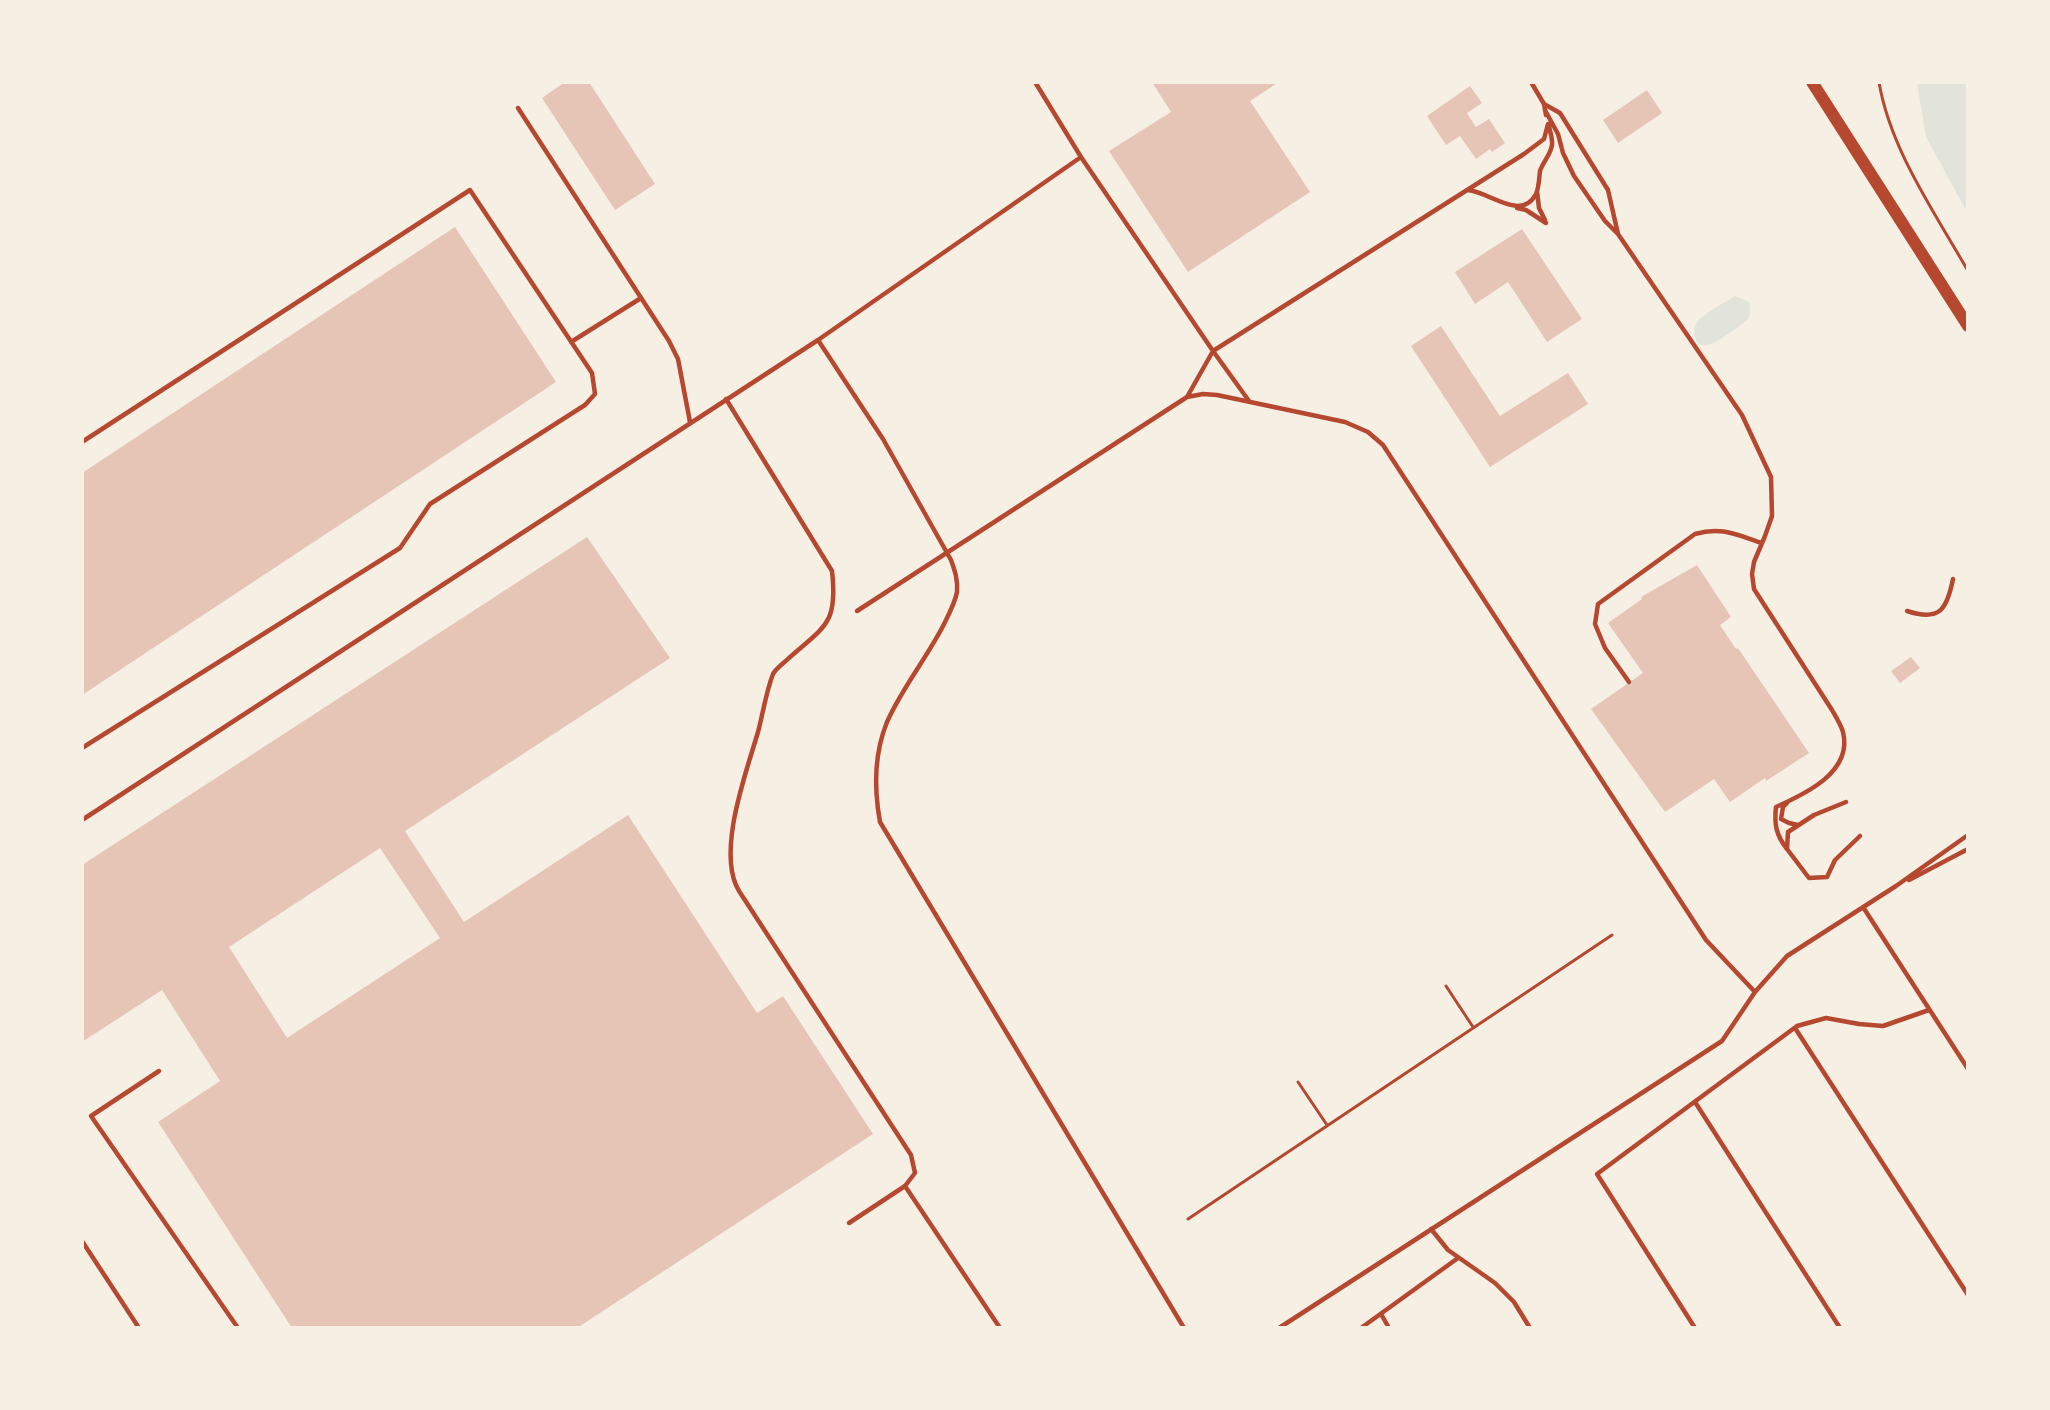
<!DOCTYPE html>
<html>
<head>
<meta charset="utf-8">
<style>
  body { margin:0 }
  #map { position:relative; width:2050px; height:1410px; overflow:hidden; background:#f6efe4; font-family:Rubik,sans-serif }
  canvas { display:block }
  .frame { position:absolute; inset:0; border:84px solid #f6efe4; pointer-events:none }
</style>
</head>
<body>
<div id="map">
<canvas width="2050" height="1410"></canvas>
<div class="frame"></div>
</div>
<script>
const g = document.querySelector('canvas').getContext('2d');
g.lineJoin = 'round';
function fill(path, color) { g.fillStyle = color; g.fill(path, 'evenodd'); }
function trace(path, color, width, dash) { g.strokeStyle = color; g.lineWidth = width; g.lineCap = dash ? 'butt' : 'round'; g.setLineDash(dash || []); g.stroke(path); }
fill(new Path2D(`
  M1917,83H1967V212L1926,137Z
  M1735,296L1749,302C1751,308 1751,315 1747,320C1742,325 1715,344 1708,345C1692,348 1691,327 1700,319C1710,310 1724,303 1735,296Z`), '#e2e4dc');
fill(new Path2D(`
  M565,82H589L655,184L615,210L542,98Z
  M1152,82H1279L1250,101L1310,192L1188,272L1109,151L1171,112Z
  M1470,86L1482,103L1467,113L1476,127L1489,119L1505,143L1492,152L1490,149L1476,159L1460,136L1446,145L1427,116Z
  M1647,90L1662,113L1618,143L1603,120Z
  M455,227L556,382L82,695V473Z
  M1522,229L1582,319L1547,342L1508,282L1475,304L1455,272Z
  M1441,326L1500,416L1568,373L1588,404L1490,467L1411,346Z
  M587,537L670,658L405,831L464,922L628,815L757,1013L783,996L873,1134L577,1328H292L158,1122L220,1081L162,990L82,1042V865ZM380,848L440,938L287,1038L229,947Z
  M1697,565L1731,617L1720,625L1736,649L1738,648L1809,753L1766,781L1765,778L1730,802L1714,779L1665,812L1591,709L1643,673L1608,623L1642,599L1641,597Z
  M1911,657L1920,668L1900,683L1891,671Z`), '#e6c5b7');
trace(new Path2D(`
  M1879,82C1890,149 1935,213 1968,271
  M1446,986L1473,1027
  M1298,1082L1327,1125
  M1188,1219L1612,935`), '#b5482f', 3);
trace(new Path2D(`
  M1035,82L1081,157L1213,351L1524,154L1544,139L1548,124
  M1531,82L1544,104L1546,115
  M1544,104L1560,113L1608,190L1618,234
  M518,108L669,341L678,359L690,422
  M1546,112L1558,134L1563,153L1574,176L1605,221L1618,234L1742,415L1771,477L1772,516L1765,536L1754,562L1752,574L1754,589L1832,710C1836,717 1841,725 1843,732C1853,772 1805,794 1776,807C1774,824 1776,835 1787,849
  M1468,190C1490,192 1521,222 1536,194C1539,187 1539,179 1540,171C1543,162 1551,154 1552,145C1553,140 1550,132 1549,126
  M1537,191L1539,208L1545,220
  M1517,208L1526,210L1546,223
  M818,340L883,439L951,560C955,571 958,580 957,592C955,603 948,616 943,626C926,659 902,688 887,722C874,754 874,789 880,822L1184,1328
  M571,342L641,298
  M1187,397L1213,351L1249,401
  M726,399L832,571C838,624 825,626 789,658C784,663 776,668 773,674C766,692 763,713 758,732C746,773 716,853 739,891L911,1155L915,1173L905,1186L849,1223
  M82,442L470,190L592,373L595,394L585,405L430,504L400,548L82,748
  M857,611L1187,397L1203,394L1217,395L1345,422L1368,432L1383,445L1706,940L1755,992L1787,956L1896,886L1968,835
  M1907,611C1940,622 1947,609 1953,579
  M1629,682L1605,648L1595,624L1598,604L1695,534C1722,526 1737,535 1762,543
  M1846,802L1814,815L1788,832L1787,849L1809,878L1827,877L1835,860L1860,836
  M1787,803L1783,807L1781,819L1789,823L1798,825
  M82,820L818,340L1081,157
  M1909,880L1968,849
  M1863,907L1968,1069
  M1795,1028L1968,1295
  M159,1071L91,1116L238,1328
  M1695,1102L1840,1328
  M905,1186L1000,1328
  M1431,1229L1448,1250L1495,1283L1514,1302L1530,1328
  M82,1241L139,1328
  M1381,1314L1389,1328
  M1279,1328L1722,1041L1755,992
  M1361,1328L1458,1258
  M1695,1328L1597,1174L1797,1026L1826,1018L1859,1024L1883,1026L1929,1010`), '#b5482f', 4.5);
trace(new Path2D(`
  M1812,82L1968,326`), '#b5482f', 12);
</script>
</body>
</html>
